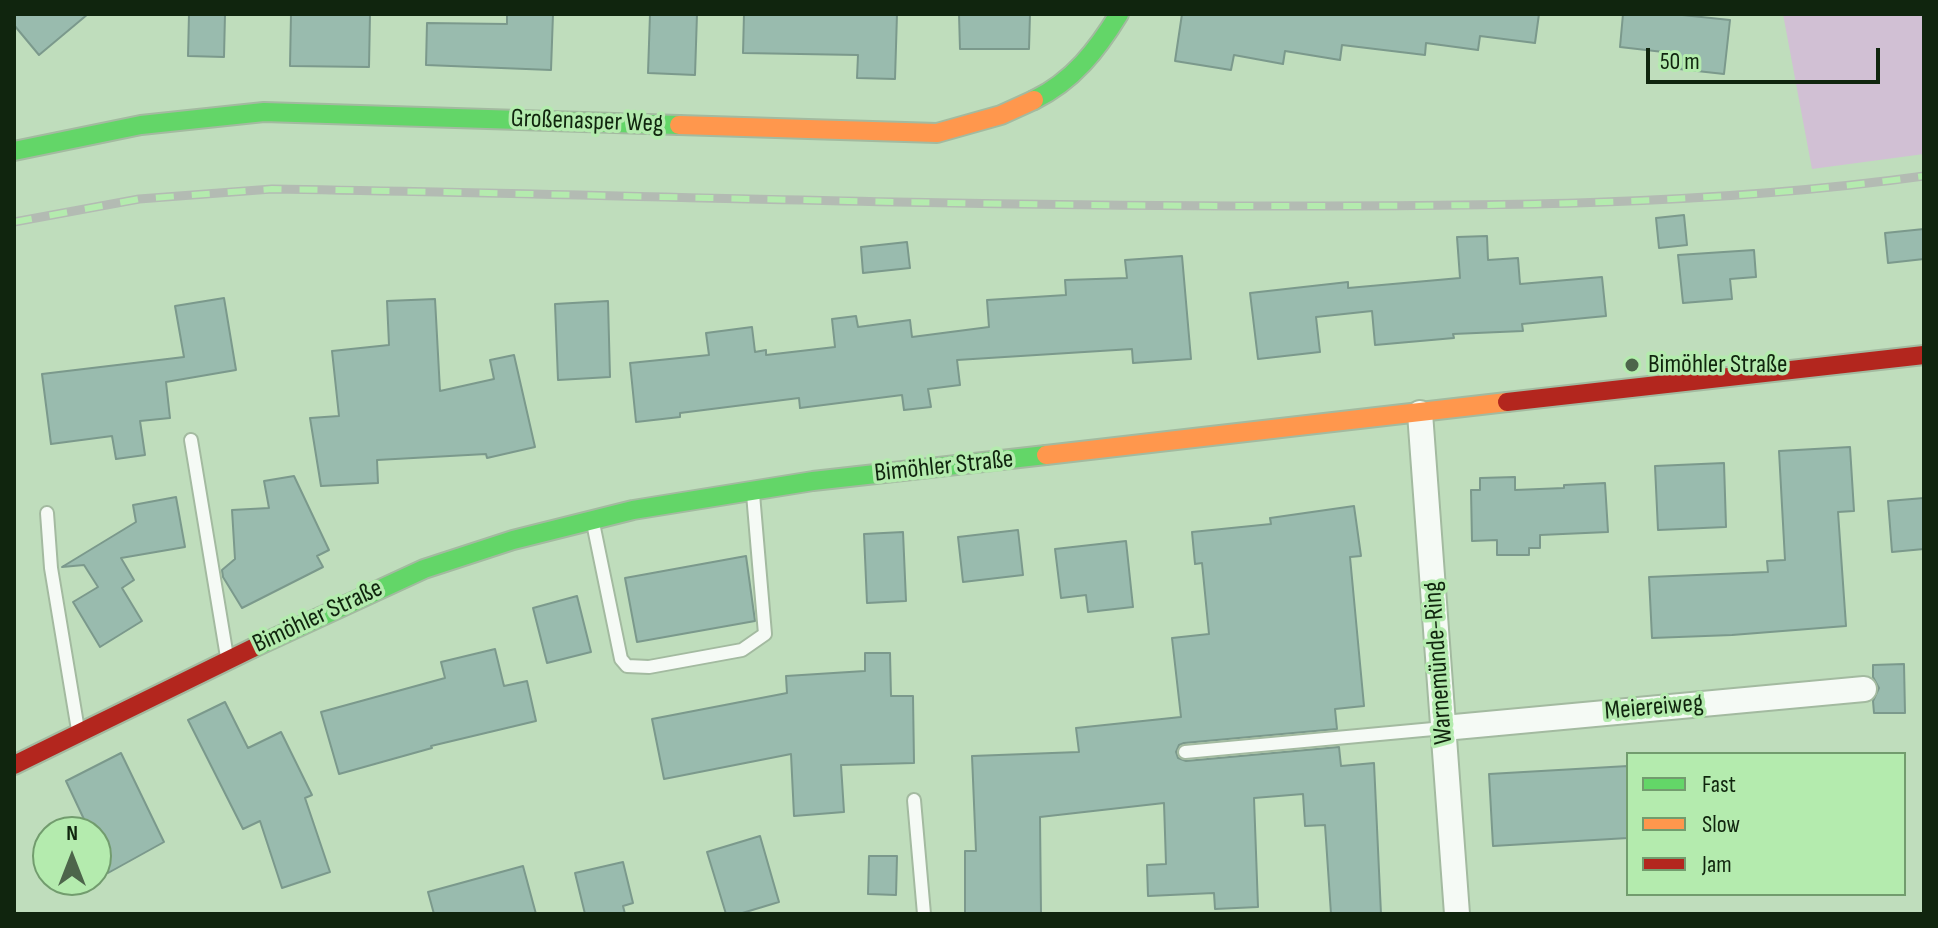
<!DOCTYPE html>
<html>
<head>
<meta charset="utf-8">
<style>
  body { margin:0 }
  #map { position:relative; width:1938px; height:928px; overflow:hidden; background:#bfddbc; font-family:"Sofia Sans Condensed",sans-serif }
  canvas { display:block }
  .frame { position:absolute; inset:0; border:16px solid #10250e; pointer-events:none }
  .legend { position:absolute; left:1626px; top:752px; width:280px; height:144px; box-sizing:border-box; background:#b4ebae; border:2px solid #729c6e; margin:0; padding:10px 14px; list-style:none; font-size:24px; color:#10250e }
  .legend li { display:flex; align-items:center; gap:16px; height:40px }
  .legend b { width:40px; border:2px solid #729c6e }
  .north { position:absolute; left:32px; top:816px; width:80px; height:80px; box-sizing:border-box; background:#b4ebae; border:2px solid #729c6e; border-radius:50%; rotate:0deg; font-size:22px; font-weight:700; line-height:32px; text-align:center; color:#10250e }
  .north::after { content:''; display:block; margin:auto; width:28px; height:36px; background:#4d654b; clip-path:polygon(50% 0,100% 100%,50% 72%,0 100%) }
  .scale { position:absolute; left:1646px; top:48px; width:234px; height:36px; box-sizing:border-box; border:4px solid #10250e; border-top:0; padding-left:10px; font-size:24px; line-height:28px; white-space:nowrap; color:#10250e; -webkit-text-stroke:6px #b4ebae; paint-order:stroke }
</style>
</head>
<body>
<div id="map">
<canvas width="1938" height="928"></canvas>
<div class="frame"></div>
<ul class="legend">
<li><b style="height:10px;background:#63d668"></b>Fast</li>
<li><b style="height:10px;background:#ff974d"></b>Slow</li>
<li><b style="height:10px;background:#b3261e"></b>Jam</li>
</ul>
<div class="north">N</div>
<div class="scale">50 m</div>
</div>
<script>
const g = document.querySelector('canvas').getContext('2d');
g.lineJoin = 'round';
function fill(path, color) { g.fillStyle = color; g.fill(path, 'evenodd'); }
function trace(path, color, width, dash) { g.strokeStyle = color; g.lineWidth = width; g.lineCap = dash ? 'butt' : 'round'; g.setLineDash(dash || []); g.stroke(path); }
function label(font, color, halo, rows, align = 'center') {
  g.font = font + ' "Sofia Sans Condensed",sans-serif'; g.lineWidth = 7; g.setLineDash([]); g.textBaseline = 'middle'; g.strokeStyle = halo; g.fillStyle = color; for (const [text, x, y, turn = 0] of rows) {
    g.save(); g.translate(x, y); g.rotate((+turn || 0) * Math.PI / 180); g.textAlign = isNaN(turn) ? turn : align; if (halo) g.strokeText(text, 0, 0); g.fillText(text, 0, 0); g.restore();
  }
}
fill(new Path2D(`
  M1783,14H1924V154L1812,169Z`), '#d1c0d4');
const building = new Path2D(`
  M14,14H88L39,55L14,25Z
  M189,14H225L224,57L188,56Z
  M291,14H370L369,67L290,66Z
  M507,14H553L551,70L426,65L427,23L507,24Z
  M650,14H697L695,75L648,73Z
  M744,14H897L895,79L857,78L858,55L743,53Z
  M959,14H1030L1029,49H960Z
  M1182,14H1539L1535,43L1480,36L1478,50L1426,43L1425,55L1342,45L1340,60L1285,51L1283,64L1234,55L1231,70L1175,61Z
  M1623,14H1673L1730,20L1724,74L1670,68L1672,53L1620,47Z
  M1684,215L1687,245L1659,248L1656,218Z
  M1924,229V259L1888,263L1885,233Z
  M1487,236L1488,260L1518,258L1520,284L1602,277L1606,316L1522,324L1523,331L1453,334L1454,338L1375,345L1372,311L1316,317L1320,352L1258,359L1250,293L1348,282V288L1460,278L1457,237Z
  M907,242L910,268L863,273L861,247Z
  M1754,250L1756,277L1730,279L1732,299L1683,303L1678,255Z
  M1182,256L1191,359L1133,363L1132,349L957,360L960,385L928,389L931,407L904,410L902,395L800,408L799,398L680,413V417L636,422L630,363L709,355L706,333L752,327L755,352L766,350V355L835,347L832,319L856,316L858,327L910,320L912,337L989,327L987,300L1066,295L1065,280L1127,278L1125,260Z
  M224,298L236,370L166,382L170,418L140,421L145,455L116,459L112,436L51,444L42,374L184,357L175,306Z
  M435,299L440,391L494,379L490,360L514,355L535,447L487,458L486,454L377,460L378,483L321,486L310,418L339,416L332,351L389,345L387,301Z
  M608,301L610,377L558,380L555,304Z
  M1850,447L1854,511L1838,512L1846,626L1732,635L1652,638L1649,577L1768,572L1767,561L1785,560L1779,451Z
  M1724,463L1726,527L1658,530L1655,466Z
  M294,476L329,550L317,556L323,567L242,608L223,577L222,570L235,559L232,510L269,508L264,481Z
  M1515,477V490L1564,488V485L1605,483L1608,532L1540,535V548H1529V555H1497V540L1472,541L1471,490H1480V478Z
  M176,497L185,547L121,558L134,580L122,588L142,621L100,647L73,602L98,587L84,565L62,567L136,522L133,505Z
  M1924,498V549L1892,552L1888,501Z
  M1354,506L1361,556L1350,557L1364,706L1335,709L1337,729L1184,743L1179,745L1176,752L1178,758L1186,761L1339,747L1341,766L1374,763L1381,914H1331L1325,825L1305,826L1303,794L1254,798L1258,907L1215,909L1214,893L1148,896L1147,865L1166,864L1164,803L1040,817L1041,914H965V851H976L972,756L1079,752L1076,728L1181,717L1172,638L1209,634L1202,563L1195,564L1192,532L1271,524L1270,518Z
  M1018,530L1023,575L963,582L958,537Z
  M903,532L906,601L867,603L864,534Z
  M1126,541L1133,607L1088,612L1086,595L1061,598L1055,549Z
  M746,556L755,621L637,642L625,578Z
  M577,596L591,652L547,663L533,608Z
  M495,649L504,686L527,681L536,721L431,746L432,748L339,774L321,712L445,678L441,662Z
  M865,653H890L891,696H913L914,763L841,765L844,812L794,816L791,754L664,779L652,719L787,693L786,676L865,671Z
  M1904,664L1905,713H1874L1873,701L1879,688L1873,677V665Z
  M225,702L248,748L281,732L312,795L305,798L330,872L282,888L260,821L243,829L188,720Z
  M121,753L164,842L108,873L96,846V832H90L66,781Z
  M1628,766V838L1493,846L1489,774Z
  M760,836L779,902L739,914H726L707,852Z
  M869,856H897L896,895L868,894Z
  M623,862L633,903L623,906L625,914H585L575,873Z
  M523,866L536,914H434L428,892Z`);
fill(building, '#99bbae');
trace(building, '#7b998c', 2);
const lane = new Path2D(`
  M191,440L227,657
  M47,513L51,568L78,730
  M593,523L621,659L627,666L649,667L742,650L765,634L753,494
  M1185,752L1444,728
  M914,800L924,914`);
const street = new Path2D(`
  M1420,413L1457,914
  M1444,728L1864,689`);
const fast = new Path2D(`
  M1034,100C1073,81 1097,50 1119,14
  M14,151L141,125L264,112L679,125
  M253,648L424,569L513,540L633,510L813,481L1046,455`);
const slow = new Path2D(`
  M679,125L937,133L1001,115L1034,100
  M1046,455L1507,402`);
const jam = new Path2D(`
  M1507,402L1924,355
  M14,765L253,648`);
trace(lane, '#a3baa0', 16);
trace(street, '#a3baa0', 28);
trace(fast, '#a3baa0', 22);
trace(slow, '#a3baa0', 22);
trace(jam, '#a3baa0', 22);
trace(lane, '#f5faf5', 12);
trace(street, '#f5faf5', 24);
trace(fast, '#63d668', 18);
trace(slow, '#ff974d', 18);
trace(jam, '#b3261e', 18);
const rail = new Path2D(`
  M14,222L139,199L272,189C604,194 937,206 1269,206C1487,206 1708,206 1924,176`);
trace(rail, '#b3bbb3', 9);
trace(rail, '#b4ebae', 6, [18]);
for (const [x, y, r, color] of [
  [1632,365,8,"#4d654b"]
]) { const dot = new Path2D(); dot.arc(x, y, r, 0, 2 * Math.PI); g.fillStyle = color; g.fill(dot); trace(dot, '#b4ebae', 3); }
label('26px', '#10250e', '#b4ebae', [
  ["Großenasper Weg",587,122,2],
  ["Bimöhler Straße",944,467,-6],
  ["Bimöhler Straße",318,617,-25],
  ["Warnemünde-Ring",1439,663,-94],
  ["Meiereiweg",1654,708,-5]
]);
label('26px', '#10250e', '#b4ebae', [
  ["Bimöhler Straße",1648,365]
], 'left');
</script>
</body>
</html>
